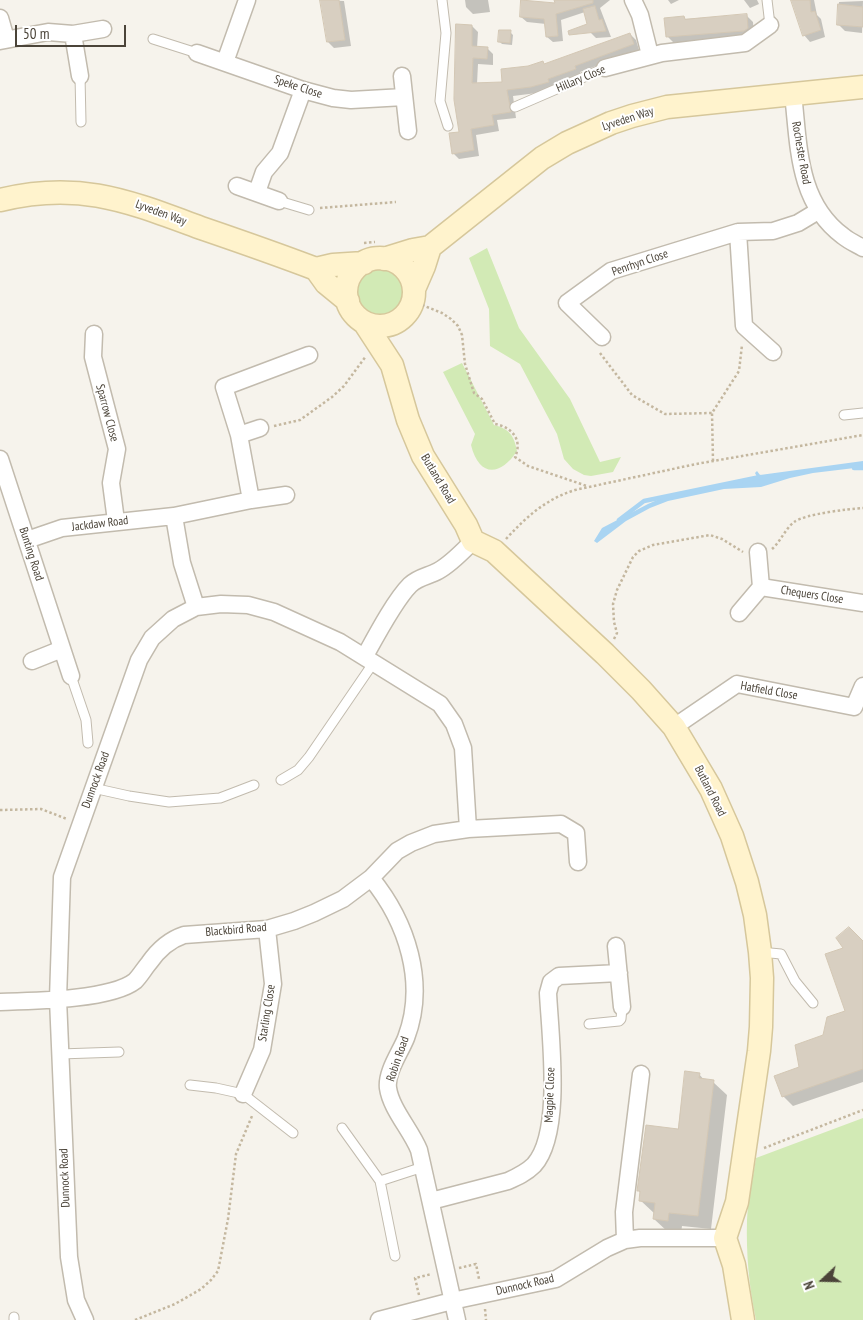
<!DOCTYPE html>
<html>
<head>
<meta charset="utf-8">
<style>
  body { margin:0 }
  #map { position:relative; width:863px; height:1320px; overflow:hidden; background:#f6f3ec; font-family:"PT Sans Narrow",sans-serif }
  canvas { display:block }
  .north { position:absolute; left:798px; top:1255px; width:50px; height:50px; -webkit-text-stroke:4px #fff; paint-order:stroke; rotate:249deg; font-size:14px; font-weight:700; line-height:20px; text-align:center; color:#4b4439 }
  .north::after { content:''; display:block; margin:auto; width:18px; height:22px; background:#4b4439; clip-path:polygon(50% 0,100% 100%,50% 72%,0 100%) }
  .scale { position:absolute; left:15px; top:25px; width:111px; height:22px; box-sizing:border-box; border:2px solid #4b4439; border-top:0; padding-left:6px; font-size:15px; line-height:18px; white-space:nowrap; color:#4b4439; -webkit-text-stroke:4px #fff; paint-order:stroke }
</style>
</head>
<body>
<div id="map">
<canvas width="863" height="1320"></canvas>
<div class="north">N</div>
<div class="scale">50 m</div>
</div>
<script>
const g = document.querySelector('canvas').getContext('2d');
g.lineJoin = 'round';
function fill(path, color) { g.fillStyle = color; g.fill(path, 'evenodd'); }
function trace(path, color, width, dash) { g.strokeStyle = color; g.lineWidth = width; g.lineCap = dash ? 'butt' : 'round'; g.setLineDash(dash || []); g.stroke(path); }
function label(font, color, halo, rows, align = 'center') {
  g.font = font + ' "PT Sans Narrow",sans-serif'; g.lineWidth = 4; g.setLineDash([]); g.textBaseline = 'middle'; g.strokeStyle = halo; g.fillStyle = color; for (const [text, x, y, turn = 0] of rows) {
    g.save(); g.translate(x, y); g.rotate((+turn || 0) * Math.PI / 180); g.textAlign = isNaN(turn) ? turn : align; if (halo) g.strokeText(text, 0, 0); g.fillText(text, 0, 0); g.restore();
  }
}
fill(new Path2D(`
  M487,248L519,328L570,399L600,462L621,457L613,472L591,476L584,475L573,469L564,459L557,434L520,364L490,346L489,309L469,258Z
  M355 292a24 24 0 1 1 48 0a24 24 0 1 1-48 0Z
  M462,363L494,425C509,429 514,435 517,451C500,477 479,477 471,445L475,434L443,372Z
  M863,1118V1320H756C749,1287 746,1254 747,1220C748,1199 753,1178 756,1158Z`), '#d2eab5');
fill(new Path2D(`
  M863,461V467L813,473L790,478L761,487L724,489L668,501L650,508L626,521L597,543L594,541L602,528L648,504L664,497L750,480L757,477L755,473L757,471L760,475Z`), '#a9d4f2');
fill(new Path2D(`
  M321,0L344,1L351,46L334,48L328,42Z
  M465,0H488L490,12L473,14L466,7Z
  M556,0H610L600,8L611,37L596,38L590,32L585,12L561,20L563,41L553,42L547,37L546,24L527,22L521,17L557,4Z
  M668,0H679L671,4Z
  M744,0H757L759,4L750,8Z
  M793,0H814L817,15L821,19L825,37L810,42L804,35Z
  M863,1L862,33L845,31L838,24L839,2Z
  M746,15L753,22L754,35L674,43L668,37L684,18L686,20Z
  M472,26L478,32L477,48H487L493,54V65L478,64L477,84L504,83L544,65L630,34L636,40L639,50L580,72L581,75L553,85L554,88L537,93L513,96L516,118L497,120L499,131L476,135L479,156L459,159L453,153L460,133Z
  M510,32L513,35L512,45L502,44L499,41Z
  M863,942V1082L793,1106L783,1096L800,1067L824,1036L847,1012L845,949Z
  M699,1074L705,1081L713,1082L727,1095L711,1229L682,1226L681,1234L668,1232L654,1219L655,1214L640,1200L641,1194L638,1190L679,1130Z`), '#0003');
trace(new Path2D(`
  M854,468H863
  M619,520L644,501L760,477`), '#a9d4f2', 4.5);
const building = new Path2D(`
  M320,0H339L345,40L327,42Z
  M521,0L555,3L554,0H593V3L556,14L558,36L546,37L544,19L520,17Z
  M791,0H810L811,12L815,11L821,30L803,36Z
  M838,4L863,7V27L837,25Z
  M595,6L599,20L602,19L606,31L569,35L568,31L587,24L583,9Z
  M747,14L748,28L744,31L666,37L664,18L684,16L685,19Z
  M456,24L472,25V46L488,47L487,59L473,58L472,83L502,82L501,69L528,66L543,61L544,64L630,33L634,44L575,66L576,69L548,79L549,82L531,87L507,90L511,112L492,115L494,125L471,129L474,150L452,154L449,133L459,132L454,100Z
  M499,30H511L510,43L498,42Z
  M849,927L863,941V1069L782,1097L774,1076L799,1067L795,1045L823,1035L827,1017L845,1011L825,954L843,948L836,938Z
  M685,1071L700,1073L699,1078L714,1080L698,1216L669,1213L668,1221L653,1219L655,1203L639,1201L640,1191H637L646,1125L678,1129Z`);
fill(building, '#d8cfc1');
trace(building, '#d3c7b4', 1);
const lane = new Path2D(`
  M442,0L446,33L440,101L448,126
  M767,0L770,25
  M153,39L197,53
  M80,76L81,122
  M515,107L605,68
  M279,201L309,210
  M844,415L863,413
  M71,676L86,720L88,743
  M281,780L298,770L309,757L374,662
  M93,788L129,796L169,802L220,798L254,785
  M760,952L781,954L795,981L813,1003
  M589,1024L619,1021L621,1019L622,1007
  M60,1054L119,1052
  M190,1085L216,1088L243,1094L293,1133
  M342,1128L380,1181L395,1256
  M380,1181L423,1167
  M14,1317V1320`);
const street = new Path2D(`
  M633,0L640,15L650,55
  M0,18L6,39
  M73,34L80,76
  M0,41L48,32L73,34L103,29
  M197,53L303,90L333,98L351,100L404,97
  M225,62L247,0
  M605,68L662,53L745,43L770,25
  M402,76L408,131
  M793,94C799,145 797,202 843,236C849,241 856,244 863,248
  M237,186L279,201
  M257,192L264,172L280,153L303,90
  M738,232L744,326L773,352
  M94,334L93,357L117,449L111,483L116,521
  M602,337L567,303L611,271L738,232L773,231L798,223L818,211
  M239,435L260,428
  M0,459L71,676
  M251,500L239,435L224,387L309,355
  M27,540L62,528L174,516
  M758,552L761,587L863,603
  M196,607L182,563L174,516L251,500L286,495
  M739,613L761,587
  M365,656C376,636 395,600 410,585C418,577 429,576 438,571C451,564 462,552 473,541
  M32,661L62,649
  M674,727L737,684L854,707L863,686
  M468,829L561,824L576,833L578,862
  M371,878C407,922 427,983 406,1038C400,1053 386,1072 388,1088C391,1109 411,1130 419,1150L457,1320
  M616,946L622,1007
  M0,1002C31,1001 111,1000 135,981C140,976 144,969 149,963C158,950 169,940 184,935L267,929L294,921L314,913L343,899L371,878L397,851L411,843L434,834L468,829L463,748L454,724L440,704L340,642L274,612L248,605L221,604L196,607L173,619L152,638L139,660L62,877L58,999L69,1257L76,1300L85,1320
  M243,1094L262,1050L273,984L267,929
  M431,1201L508,1181C517,1177 526,1173 534,1165C563,1133 550,1035 548,993L551,982L559,976L619,973
  M625,1240L624,1212L641,1074
  M379,1320L452,1301L556,1279L607,1248L625,1240L640,1238H725`);
const secondary = new Path2D(`
  M0,200C81,180 130,202 204,229C242,242 279,255 316,269L333,265L364,263
  M346 292a34 34 0 1 1 68 0a34 34 0 1 1-68 0Z
  M384,259L413,250L430,247L542,158L567,143L611,123L632,116L667,107L863,87
  M316,269L326,283L348,301
  M414,289L424,266L430,247
  M364,322L392,365L408,420L423,456L466,525L473,541L494,551L605,654L641,690L674,727L711,789L732,836L747,882L755,915L760,952L762,978L761,1027L759,1051L737,1202L725,1238L734,1265L743,1320`);
trace(lane, '#c2bbae', 11);
trace(street, '#c2bbae', 19);
trace(secondary, '#d6c79b', 25);
trace(new Path2D(`
  M320,208L396,202
  M364,243L375,242
  M422,305L442,313L451,319L458,326L462,335L465,364L474,393L482,399L495,424C512,427 523,440 515,457L528,466L587,486
  M600,353L632,395L665,414L712,413
  M274,426L300,420L332,397L344,386L366,356
  M713,461L712,413L739,371L742,345
  M506,539C526,517 546,499 575,490L696,464L863,435
  M772,549C781,541 785,529 794,522C805,514 848,509 863,508
  M614,639L617,633L614,622L613,604L617,590L633,557L639,551L653,545L710,535L722,539L743,552
  M0,810L41,809L67,819
  M764,1148L863,1110
  M459,1268L476,1264L479,1279
  M419,1295L415,1278L432,1274
  M485,1309L486,1320
  M135,1320L175,1304L201,1289L211,1280L218,1271L228,1219L236,1154L252,1116`), '#c4b79f', 2.5, [2.5, 2.5]);
trace(lane, '#fff', 9);
trace(street, '#fff', 16);
trace(secondary, '#fff3cd', 22);
label('12px', '#4b4439', '#fff', [
  ["Hillary Close",581,79,-23],
  ["Speke Close",298,87,18],
  ["Lyveden Way",628,119,-18],
  ["Rochester Road",801,153,80],
  ["Lyveden Way",161,213,20],
  ["Penrhyn Close",640,263,-19],
  ["Sparrow Close",107,413,75],
  ["Butland Road",438,479,59],
  ["Jackdaw Road",100,524,-7],
  ["Bunting Road",31,554,72],
  ["Chequers Close",812,595,9],
  ["Hatfield Close",769,691,10],
  ["Dunnock Road",96,780,-70],
  ["Butland Road",710,791,63],
  ["Blackbird Road",236,930,-5],
  ["Starling Close",267,1013,-81],
  ["Robin Road",398,1059,-71],
  ["Magpie Close",550,1095,-88],
  ["Dunnock Road",65,1178,-92],
  ["Dunnock Road",525,1285,-13]
]);
</script>
</body>
</html>
